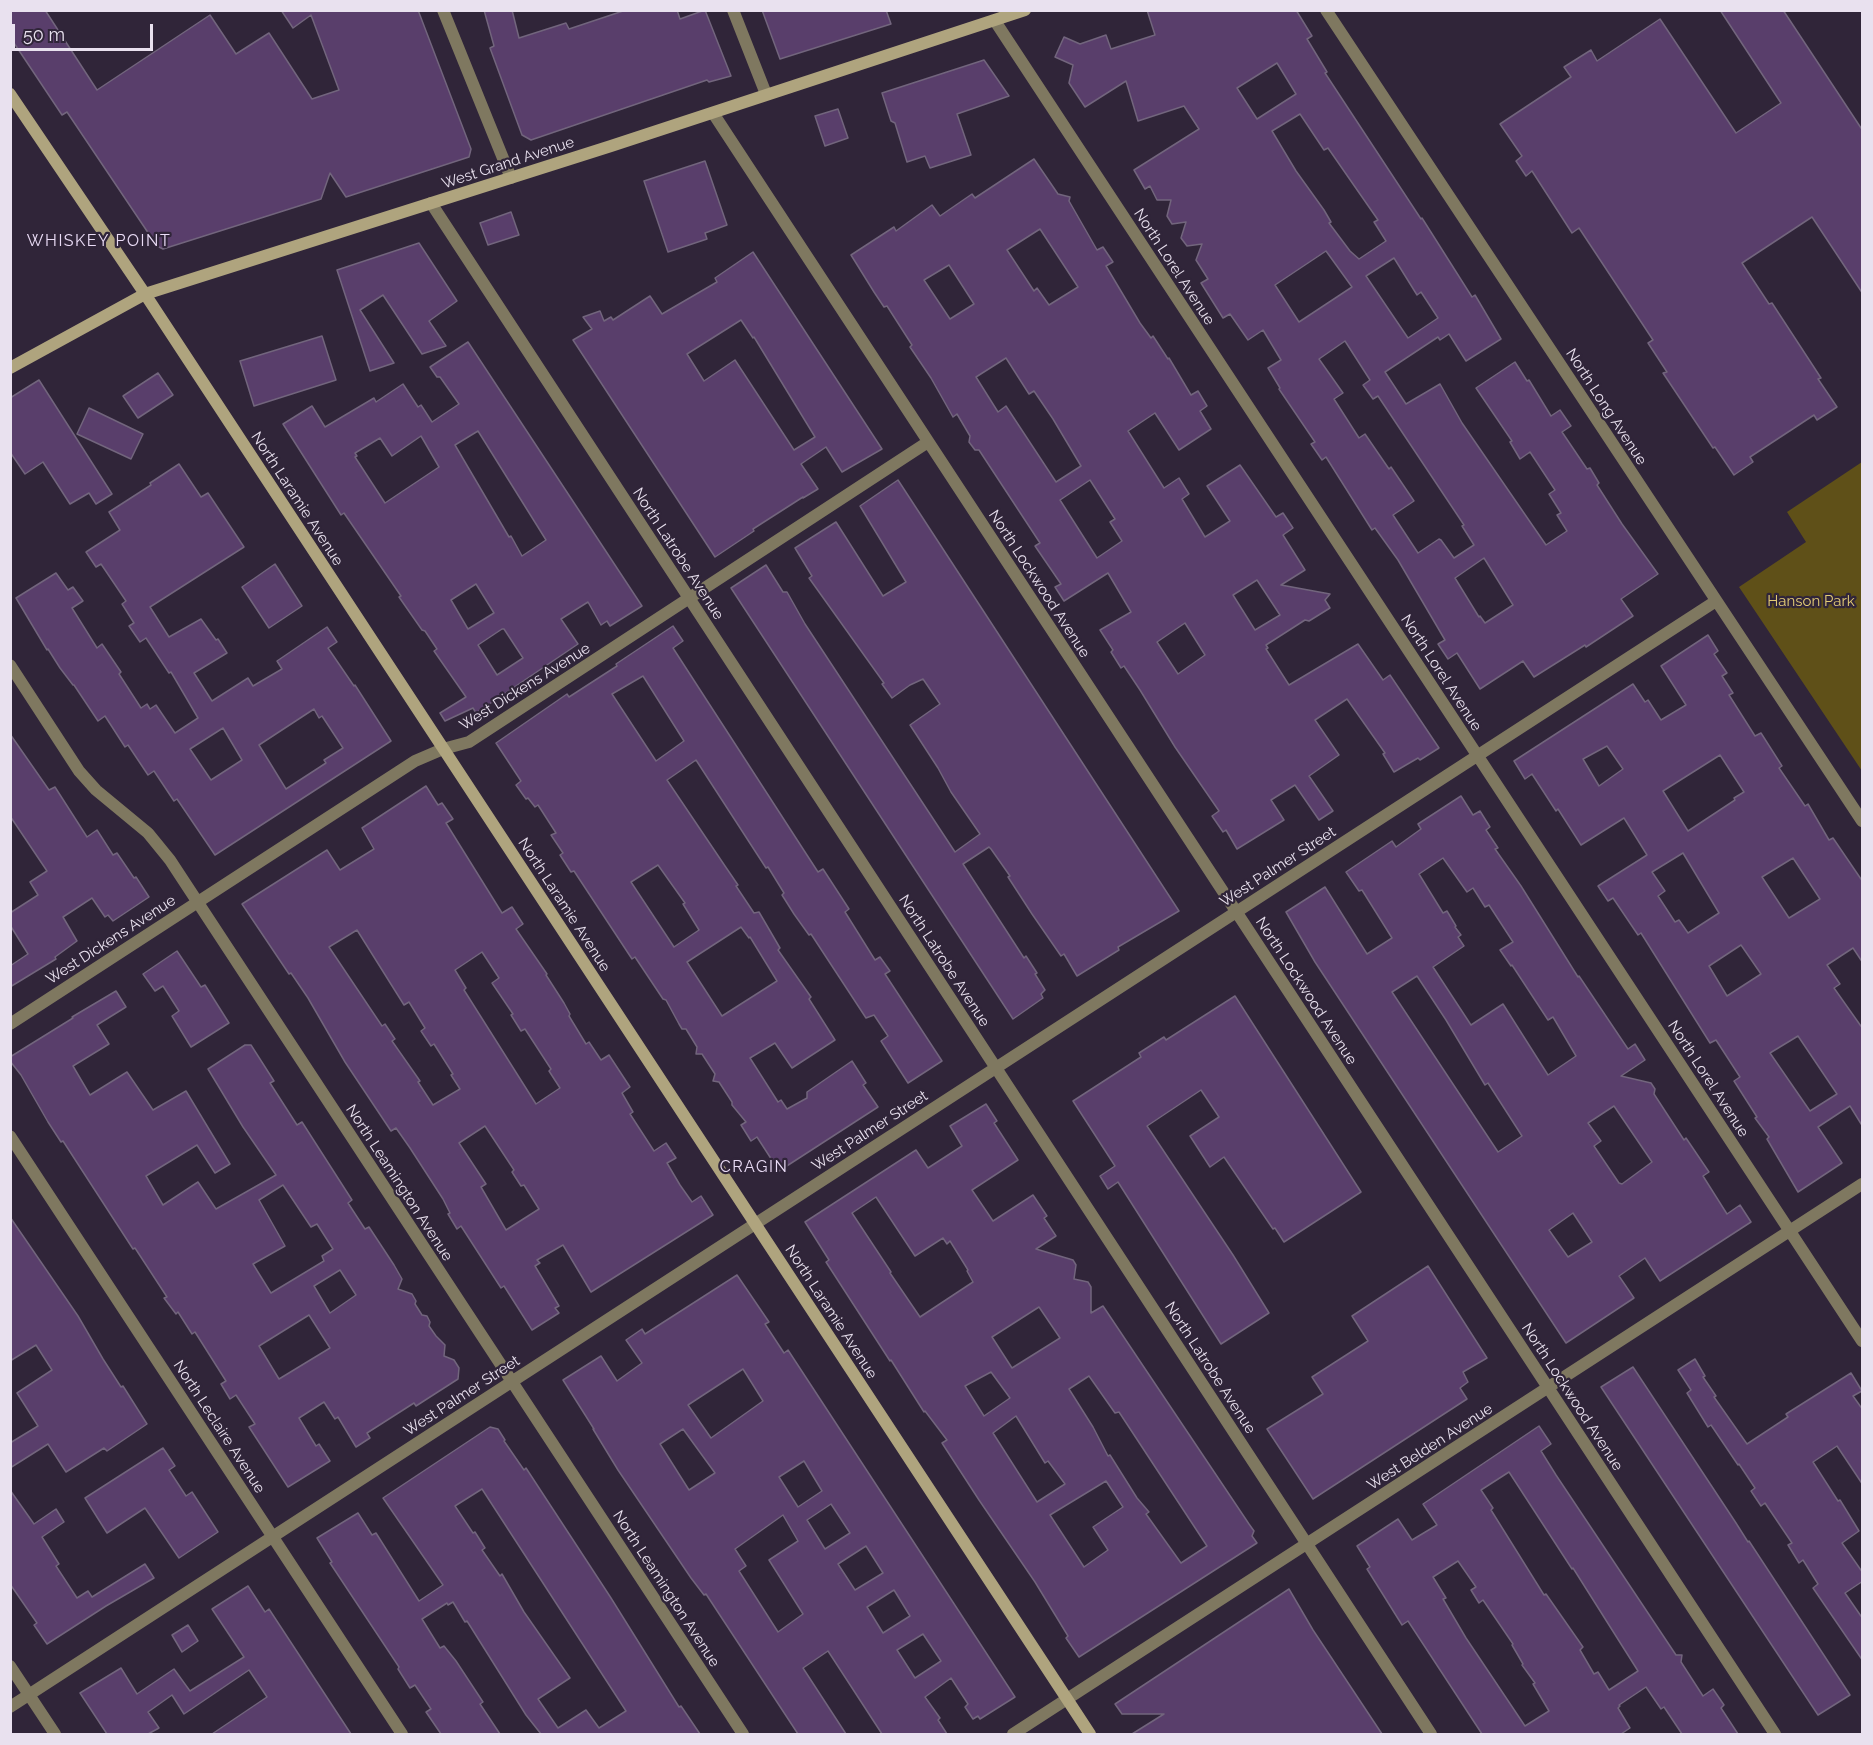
<!DOCTYPE html>
<html>
<head>
<meta charset="utf-8">
<style>
  body { margin:0 }
  #map { position:relative; width:1873px; height:1745px; overflow:hidden; background:#302539; font-family:Raleway,sans-serif }
  canvas { display:block }
  .frame { position:absolute; inset:0; border:12px solid #e9e1ef; pointer-events:none }
  .scale { position:absolute; left:12px; top:24px; width:141px; height:27px; box-sizing:border-box; border:3px solid #e9e1ef; border-top:0; padding-left:8px; font-size:18px; line-height:21px; white-space:nowrap; color:#e9e1ef; -webkit-text-stroke:4px #302539; paint-order:stroke }
</style>
</head>
<body>
<div id="map">
<canvas width="1873" height="1745"></canvas>
<div class="frame"></div>
<div class="scale">50 m</div>
</div>
<script>
const g = document.querySelector('canvas').getContext('2d');
g.lineJoin = 'round';
function fill(path, color) { g.fillStyle = color; g.fill(path, 'evenodd'); }
function trace(path, color, width, dash) { g.strokeStyle = color; g.lineWidth = width; g.lineCap = dash ? 'butt' : 'round'; g.setLineDash(dash || []); g.stroke(path); }
function label(font, color, halo, rows, align = 'center') {
  g.font = font + ' Raleway,sans-serif'; g.lineWidth = 4.5; g.setLineDash([]); g.textBaseline = 'middle'; g.strokeStyle = halo; g.fillStyle = color; for (const [text, x, y, turn = 0] of rows) {
    g.save(); g.translate(x, y); g.rotate((+turn || 0) * Math.PI / 180); g.textAlign = isNaN(turn) ? turn : align; if (halo) g.strokeText(text, 0, 0); g.fillText(text, 0, 0); g.restore();
  }
}
fill(new Path2D(`
  M1862,462V771L1739,587L1806,542L1787,512Z`), '#5f5018');
const building = new Path2D(`
  M10,10H45L97,90L210,15L236,54L269,33L312,99L339,90L311,15L293,28L281,10H418L471,149L469,157L346,197L330,173L321,199L163,249L157,246L67,112L62,115L10,37Z
  M484,10H512L519,38L566,23L569,29L626,10H677L680,19L705,10L731,76L709,82L707,80L531,140L522,135L490,48L494,46Z
  M762,10H886L891,24L780,59Z
  M1147,10H1296L1312,36L1307,39L1327,72L1325,73L1421,219L1422,218L1472,297L1475,295L1501,339L1466,361L1449,334L1440,340L1438,337L1385,372L1406,404L1440,384L1462,423L1546,545L1567,531L1557,515L1561,513L1549,494L1555,490L1530,452L1520,459L1510,442L1512,441L1476,388L1515,362L1527,381L1529,380L1551,416L1560,410L1571,426L1562,432L1587,469L1590,468L1599,483L1597,485L1622,524L1658,574L1621,599L1633,616L1586,647L1585,645L1534,677L1523,661L1480,689L1457,653L1448,659L1438,644L1445,640L1398,560L1375,528L1372,530L1326,457L1322,460L1311,444L1315,442L1279,389L1280,388L1268,368L1281,360L1263,330L1248,340L1230,314L1223,318L1201,283L1208,279L1196,260L1202,244L1187,246L1181,238L1186,222L1172,224L1167,216L1171,200H1157L1150,186L1145,189L1134,170L1199,129L1184,106L1138,121L1126,81L1085,107L1069,83L1073,65L1055,57L1064,37L1080,44L1106,35L1111,49L1155,35ZM1277,63L1296,94L1257,119L1237,88ZM1300,114L1324,150L1328,148L1378,220L1374,222L1386,241L1359,259L1350,251L1329,223L1331,222L1324,210L1296,171L1272,131ZM1326,251L1352,287L1299,322L1275,285ZM1394,258L1417,295L1421,292L1438,318L1408,338L1366,276ZM1345,341L1370,380L1363,385L1373,399L1378,396L1464,525L1462,526L1474,545L1454,558L1441,540L1439,539L1418,553L1393,515L1414,501L1391,467L1389,469L1365,434L1359,438L1334,399L1343,393L1319,359ZM1484,558L1513,605L1485,623L1480,616L1479,617L1455,578Z
  M1720,10H1783L1863,131V294L1812,217L1742,263L1769,304L1772,303L1821,378L1818,379L1837,407L1817,420L1814,415L1750,457L1753,462L1734,475L1715,447L1713,448L1663,373L1667,372L1648,343L1653,340L1579,228L1572,233L1532,171L1526,176L1516,161L1522,156L1500,124L1571,77L1564,67L1591,50L1597,61L1660,19L1736,133L1781,103Z
  M984,60L1009,96L957,114L971,155L930,168L925,156L907,162L895,123L891,121L882,93Z
  M838,109L848,138L825,146L815,116Z
  M1034,159L1058,194L1070,197L1069,201L1097,250L1103,247L1113,262L1106,266L1140,323L1151,338L1153,336L1168,359L1169,358L1191,395L1198,391L1207,406L1200,411L1211,429L1179,450L1155,413L1128,431L1164,488L1179,478L1189,494L1182,499L1205,537L1230,521L1207,486L1240,465L1276,517L1283,513L1293,528L1283,535L1305,570L1281,585L1330,594L1325,600L1330,608L1309,621L1305,620L1266,645L1268,648L1266,649L1289,685L1358,644L1383,680L1390,675L1439,748L1420,760L1418,758L1394,772L1383,754L1385,753L1347,699L1315,720L1339,755L1309,776L1333,811L1319,820L1295,785L1271,800L1284,820L1237,849L1226,830L1223,832L1212,816L1219,811L1175,747L1140,690L1124,666L1121,668L1111,652L1113,650L1100,630L1131,612L1108,573L1064,601L1055,587L1061,584L1035,546L1040,543L979,450H975L969,442L970,436L957,414L953,417L931,378L910,347L912,345L887,306L884,307L874,292L851,255L894,227L896,231L932,205L940,216L972,194L975,198ZM1040,229L1078,287L1049,305L1037,288L1034,291L1007,250ZM949,265L974,304L950,319L924,280ZM1006,358L1029,394L1034,391L1053,419L1081,466L1056,482L1006,406L998,412L976,377ZM1090,480L1115,519L1110,522L1122,541L1097,558L1060,500ZM1257,580L1280,615L1255,630L1233,595ZM1185,623L1205,655L1178,674L1157,642Z
  M705,161L727,225L705,233L707,239L668,252L644,181Z
  M511,212L519,235L488,245L480,223Z
  M419,243L457,301L429,321L446,346L422,354L383,295L360,310L394,363L370,371L337,270Z
  M753,252L882,449L842,472L826,447L801,464L818,489L803,498V497L753,529L754,531L715,557L573,340L592,329L583,317L600,311L604,321L611,317L613,320L650,296L662,314L717,282L715,278ZM741,320L753,338L754,337L815,437L794,450L735,360L704,381L687,354Z
  M322,336L336,380L254,406L240,361Z
  M468,342L642,606L610,626L607,621L601,625L588,602L561,619L578,644L476,713L473,708L445,721L440,713L466,697L434,651L437,649L425,631L422,630L399,597L401,596L344,513L341,515L283,424L312,406L325,427L374,398L376,402L403,384L418,407L421,405L432,422L459,404L440,377H437L430,367ZM478,431L546,540L522,556L511,536L509,537L455,445ZM421,436L439,467L385,503L355,457L357,456L355,453L380,438L392,456ZM476,584L494,613L468,629L451,600ZM502,629H504L523,658L497,675L478,645Z
  M158,373L173,395L138,418L123,396Z
  M39,380L112,494L96,504L89,493L70,504L43,462L25,474L10,452V398Z
  M89,408L143,434L131,459L77,434Z
  M179,464L201,497L208,493L244,547L150,607L169,637L201,619L216,640L218,639L227,653L194,673L212,701L248,678L253,686L282,669L277,661L327,627L337,642L328,648L354,686L355,685L391,741L215,855L177,799L174,801L154,771L148,775L128,745L125,747L105,716L98,721L74,685H73L60,668L48,649L47,650L16,598L56,573L68,590L73,587L83,601L72,608L97,648L102,644L121,672L119,674L141,708L147,704L150,709L156,705L175,733L198,718L171,672L169,673L146,638L140,642L129,626L134,623L122,604L126,601L101,564L96,567L86,552L120,530L109,512L151,485L150,483ZM314,709L319,718L322,716L343,748L324,760L326,763L286,789L259,745ZM223,728L242,760L211,780L190,749Z
  M898,480L1179,911L1118,947L1119,950L1077,976L1064,954L1061,956L1032,914L1008,877L1010,876L991,849L989,847L963,864L1024,958L1026,956L1037,973L1035,974L1045,990L1041,994L1043,998L1013,1019L731,588L766,565L783,592H787L805,624L955,852L980,834L951,792L938,768L910,725L940,704L923,679L910,685L892,698L882,684L884,683L809,578L812,576L795,548L836,522L883,596L906,582L860,506Z
  M275,564L302,606L269,628L242,587Z
  M673,626L683,641L673,648L805,852L818,872L823,869L849,909L845,912L875,960L880,957L890,971L885,974L942,1061L908,1083L881,1041L888,1036L874,1015L866,1018L811,934L809,935L794,914L782,895L784,893L768,867L766,868L696,760L667,780L725,866L738,885L736,886L754,913L759,912L780,948L778,950L811,997L809,999L835,1040L792,1068L775,1043L750,1058L778,1102L781,1100L787,1109L807,1098V1092L852,1061L866,1083L863,1085L878,1107L779,1171L757,1137L751,1141L741,1125L746,1122L732,1105V1102L719,1082L713,1081L715,1074L702,1054H696L697,1047L686,1029H682L679,1024L666,1000L663,999L635,957L632,959L574,871L571,872L560,855L563,853L551,835L556,833L538,805L535,807L528,798L526,799L516,785L521,781L496,743L567,694L569,697L617,666L616,664ZM643,676L684,741L656,761L612,694ZM658,865L685,903L683,904L699,930L674,947L631,882ZM741,927L749,938L750,937L777,981L722,1016L687,962Z
  M1708,635L1718,651L1714,654L1727,673L1722,676L1733,693L1729,695L1755,736L1761,733L1782,766L1779,768L1805,806L1808,804L1829,840L1833,838L1863,882V963L1853,948L1827,965L1840,984L1834,988L1863,1029V1127L1850,1106L1818,1127L1842,1163L1798,1192L1767,1139L1769,1137L1755,1118L1757,1117L1734,1081L1740,1077L1716,1040L1710,1043L1641,933L1638,935L1613,898L1608,901L1598,886L1647,855L1624,818L1581,845L1558,809L1556,811L1532,774L1525,779L1514,761L1633,684L1645,702L1648,700L1661,720L1686,705L1661,666ZM1607,746L1623,769L1599,786L1583,759ZM1720,755L1744,792L1734,798L1735,800L1688,831L1663,791ZM1683,853L1719,913L1688,933L1679,920L1675,922L1658,896L1665,891L1652,872ZM1793,858L1820,899L1789,918L1762,877ZM1741,945L1761,974L1727,996L1709,966ZM1798,1036L1837,1094L1810,1111L1770,1053Z
  M10,734L49,790L55,787L87,837L97,830L113,855L117,853L134,878L136,877L149,897L113,921L108,915L105,917L92,898L63,917L77,941L55,957L56,959L10,987V966L28,954L10,925V913L38,895L30,882L47,871L10,816Z
  M426,786L438,805L442,803L453,819L446,823L502,913L512,907L523,924L516,929L547,974L546,975L564,1003L570,1014L569,1016L586,1044L589,1042L601,1060L609,1055L630,1087L622,1093L633,1112L630,1114L654,1151L666,1143L676,1158L667,1163L680,1185L692,1202L701,1196L713,1215L591,1292L563,1245L537,1260L540,1263L535,1266L559,1306L555,1308L559,1313L532,1330L504,1286L501,1288L461,1226L457,1229L448,1214L450,1213L443,1199L410,1148L396,1128L391,1131L345,1062L308,998L291,973L289,974L242,904L327,850L340,870L374,849L362,828ZM357,930L404,1005L409,1002L425,1028L421,1031L431,1046L434,1044L453,1074L451,1075L460,1089L433,1105L418,1082L420,1081L392,1041L395,1039L385,1024L382,1026L329,947ZM482,952L499,978L492,983L513,1014L511,1015L521,1031L525,1029L551,1069L549,1071L560,1088L536,1104L464,990L466,988L455,970ZM485,1126L514,1170L512,1172L521,1186L524,1185L539,1209L506,1230L481,1187L486,1184L459,1143Z
  M1461,796L1473,815L1480,811L1490,827L1486,830L1498,848L1495,849L1521,886L1578,977L1579,976L1628,1049L1635,1044L1645,1060L1621,1076L1651,1083L1655,1089L1654,1094L1684,1140L1686,1138L1709,1172L1703,1176L1727,1214L1740,1205L1751,1222L1660,1281L1645,1258L1619,1276L1634,1298L1566,1343L1315,962L1286,912L1325,887L1367,954L1392,938L1362,890L1359,891L1346,872L1392,841L1396,847L1421,829L1418,824ZM1443,858L1467,892L1473,888L1485,907L1489,905L1513,942L1500,950L1511,966L1512,965L1548,1020L1553,1017L1576,1056L1548,1075L1503,1004L1471,1025L1433,967L1464,946L1458,937L1461,935L1455,927L1456,926L1447,911L1443,913L1419,874ZM1417,976L1446,1020L1485,1085L1488,1083L1522,1136L1498,1152L1392,992ZM1614,1106L1652,1162L1622,1184L1619,1183L1594,1146L1601,1141L1588,1123ZM1573,1213L1592,1242L1568,1257L1549,1230Z
  M177,951L201,987L205,985L229,1023L191,1047L172,1016L179,1011L163,986L155,991L143,974Z
  M116,991L126,1007L97,1025L109,1044L73,1066L90,1095L127,1072L153,1110L186,1091L230,1164L215,1173L197,1145L146,1176L163,1205L198,1182L216,1209L276,1175L243,1127L208,1069L245,1045H251L274,1081L270,1083L297,1125L302,1122L352,1200L348,1203L365,1229L369,1227L394,1265L402,1279L398,1289L412,1294L416,1301L415,1304L422,1315L427,1316L430,1322L429,1326L436,1336L445,1345L444,1356L454,1360L459,1368L458,1379L416,1406L414,1403L367,1433L370,1438L356,1447L338,1417L335,1419L324,1402L299,1418L316,1446L319,1444L330,1461L288,1487L249,1427L255,1424L236,1395L230,1399L221,1384L226,1381L195,1332L192,1334L178,1312L176,1314L164,1298L167,1297L135,1248L133,1249L63,1141L61,1142L48,1122L21,1075L10,1061V1057L73,1018L72,1017ZM283,1185L311,1227L317,1224L333,1249L322,1256L324,1261L271,1293L253,1264L285,1246L259,1200ZM340,1270L356,1295L330,1313L314,1286ZM309,1315L330,1348L279,1379L259,1346Z
  M1235,996L1361,1192L1284,1242L1275,1228L1273,1229L1224,1157L1210,1167L1190,1136L1219,1117L1201,1090L1147,1126L1233,1255L1269,1313L1221,1344L1118,1182L1108,1189L1100,1176L1115,1166L1073,1101L1141,1057L1139,1053L1164,1037L1166,1040Z
  M986,1104L997,1121L994,1123L1018,1160L972,1190L993,1221L1033,1195L1047,1216L1044,1218L1056,1236L1036,1249L1073,1260L1076,1265L1074,1279L1088,1282L1091,1287V1313L1103,1306L1249,1524L1254,1531L1252,1536L1257,1543L1079,1657L1066,1638L1068,1636L1035,1582L979,1500L942,1443L947,1440L925,1411L924,1412L891,1360L890,1361L826,1262L829,1260L805,1222L916,1150L928,1168L962,1146L950,1126ZM876,1197L915,1256L943,1238L947,1244L950,1241L968,1270L967,1271L973,1282L920,1317L890,1273L891,1272L852,1213ZM1039,1307L1060,1338L1012,1368L992,1337ZM991,1372L1010,1398L984,1416L965,1386ZM1089,1376L1115,1413L1119,1412L1207,1546L1181,1563L1146,1514L1149,1512L1137,1498L1110,1455L1108,1456L1093,1427L1069,1389ZM1016,1416L1045,1463L1048,1461L1065,1484L1037,1502L993,1433ZM1106,1481L1123,1507L1093,1527L1108,1550L1084,1567L1050,1515Z
  M10,1217L78,1316L103,1359L121,1387L123,1386L147,1424L107,1451L104,1448L66,1472L48,1444L10,1468V1443L38,1426L17,1393L52,1370L36,1345L10,1361Z
  M1428,1266L1487,1358L1463,1372L1468,1382L1460,1388L1467,1399L1313,1499L1267,1429L1323,1394L1312,1377L1368,1341L1352,1316Z
  M737,1275L769,1322L765,1324L784,1353L788,1350L1015,1697L980,1719L978,1716L973,1719L965,1707L968,1704L951,1678L925,1697L940,1718L938,1720L947,1734H882L828,1651L803,1668L846,1734H798L706,1594L704,1595L691,1578L618,1470L593,1429H594L563,1380L601,1356L617,1381L642,1363L626,1340L642,1329L645,1334ZM743,1369L763,1401L711,1438L688,1405ZM683,1429L715,1473L689,1490L660,1444ZM804,1461L822,1491L798,1507L779,1477ZM831,1504L850,1533L825,1549L807,1520ZM783,1515L798,1541L769,1560L803,1614L778,1632L739,1571L746,1566L735,1549ZM866,1546L883,1573L855,1590L838,1564ZM894,1590L910,1616L883,1633L867,1607ZM923,1634L941,1661L915,1678L897,1650Z
  M1695,1359L1705,1376L1703,1377L1716,1396L1714,1397L1747,1444L1788,1417L1786,1414L1851,1373L1862,1391L1853,1396L1863,1410V1485L1837,1446L1813,1462L1838,1501L1840,1500L1859,1531L1842,1543L1863,1573V1581L1845,1593L1863,1619V1661L1813,1588L1818,1584L1803,1560L1799,1563L1788,1545L1792,1543L1765,1503L1761,1506L1751,1491L1755,1488L1739,1464L1738,1465L1711,1425L1708,1427L1687,1393L1691,1390L1678,1370Z
  M1633,1367L1736,1523L1748,1542L1749,1541L1850,1695L1818,1715L1601,1387Z
  M1539,1426L1551,1444L1541,1451L1556,1475L1676,1655H1682L1681,1662L1703,1696L1713,1689L1724,1705L1721,1708L1738,1734H1682L1664,1707L1661,1709L1646,1687L1619,1705L1620,1706L1618,1708L1630,1728L1621,1734H1482L1408,1621L1402,1625L1367,1569L1370,1567L1357,1546L1398,1519L1412,1540L1437,1525L1423,1504ZM1509,1472L1572,1569L1573,1568L1638,1671L1609,1690L1598,1672L1594,1674L1580,1650L1583,1647L1546,1594L1544,1595L1491,1510L1493,1508L1481,1490ZM1458,1561L1476,1587L1471,1590L1479,1603L1483,1600L1513,1644L1512,1645L1523,1664L1522,1665L1535,1683L1533,1684L1549,1711L1525,1726L1466,1638L1443,1599L1446,1598L1433,1577Z
  M490,1427L498,1429L505,1440L504,1441L524,1470L526,1468L611,1598L679,1707L681,1706L700,1734H541L526,1715L467,1621L465,1622L453,1602L448,1605L447,1603L422,1619L440,1648L444,1646L456,1661L483,1702L480,1704L500,1734H441L426,1712L431,1709L415,1685L410,1688L398,1669L399,1667L330,1563L332,1562L317,1538L358,1513L372,1535L376,1533L419,1601L443,1585L383,1498ZM482,1489L626,1711L599,1728L586,1710L558,1728L538,1699L570,1678L524,1612L502,1574L500,1576L482,1550L485,1548L475,1532L473,1533L455,1506Z
  M163,1448L175,1466L169,1470L186,1496L192,1492L218,1532L179,1558L145,1508L107,1533L85,1498Z
  M10,1490L34,1524L56,1509L64,1522L42,1537L59,1564L56,1566L77,1598L88,1591L92,1597L145,1564L154,1578L106,1606L47,1644L34,1625L37,1623L10,1584Z
  M248,1586L265,1612L269,1609L351,1734H212L267,1697L249,1670L184,1714L172,1695L148,1712L159,1728L148,1734H107L80,1693L121,1668L137,1694L174,1669L190,1691L244,1657L212,1609Z
  M1289,1589L1313,1630L1382,1734H1132L1164,1714H1122L1115,1704Z
  M188,1625L198,1641L182,1652L172,1635Z`);
fill(building, '#593e6b');
trace(building, '#72657d', 1.5);
trace(new Path2D(`
  M443,10L511,178
  M733,10L766,94
  M1326,10L1862,821
  M995,21L1862,1341
  M713,113L1775,1734
  M431,203L1431,1734
  M10,665L79,771L96,790L148,833L170,860L743,1734
  M10,1024L415,761L443,749L469,742L928,442
  M10,1136L402,1734
  M10,1666L55,1734
  M10,1707L1716,601
  M1013,1734L1862,1184`), '#7f7860', 12);
trace(new Path2D(`
  M10,94L145,294L1090,1734
  M10,368L145,294L611,146L1025,10`), '#afa47e', 12);
label('15px', '#e9e1ef', '#302539', [
  ["West Grand Avenue",508,163,-18],
  ["North Lorel Avenue",1174,267,57],
  ["North Long Avenue",1606,407,57],
  ["North Laramie Avenue",297,499,57],
  ["North Latrobe Avenue",678,554,57],
  ["North Lockwood Avenue",1039,584,57],
  ["North Lorel Avenue",1441,673,57],
  ["West Dickens Avenue",525,687,-32],
  ["West Palmer Street",1278,867,-33],
  ["North Laramie Avenue",564,905,57],
  ["West Dickens Avenue",111,940,-33],
  ["North Latrobe Avenue",944,961,57],
  ["North Lockwood Avenue",1306,991,57],
  ["North Lorel Avenue",1708,1079,57],
  ["West Palmer Street",870,1131,-33],
  ["North Leamington Avenue",399,1183,57],
  ["North Laramie Avenue",831,1312,57],
  ["North Latrobe Avenue",1210,1368,57],
  ["West Palmer Street",462,1396,-33],
  ["North Lockwood Avenue",1572,1397,57],
  ["North Leclaire Avenue",219,1427,57],
  ["West Belden Avenue",1430,1447,-33],
  ["North Leamington Avenue",666,1589,57]
]);
label('15px', '#e3cb75', '#302539', [
  ["Hanson Park",1811,601]
]);
g.letterSpacing = '1.5px';
label('16px', '#ebddf7', '#302539', [
  ["WHISKEY POINT",99,241],
  ["CRAGIN",754,1167]
]);
g.letterSpacing = '0px';
</script>
</body>
</html>
